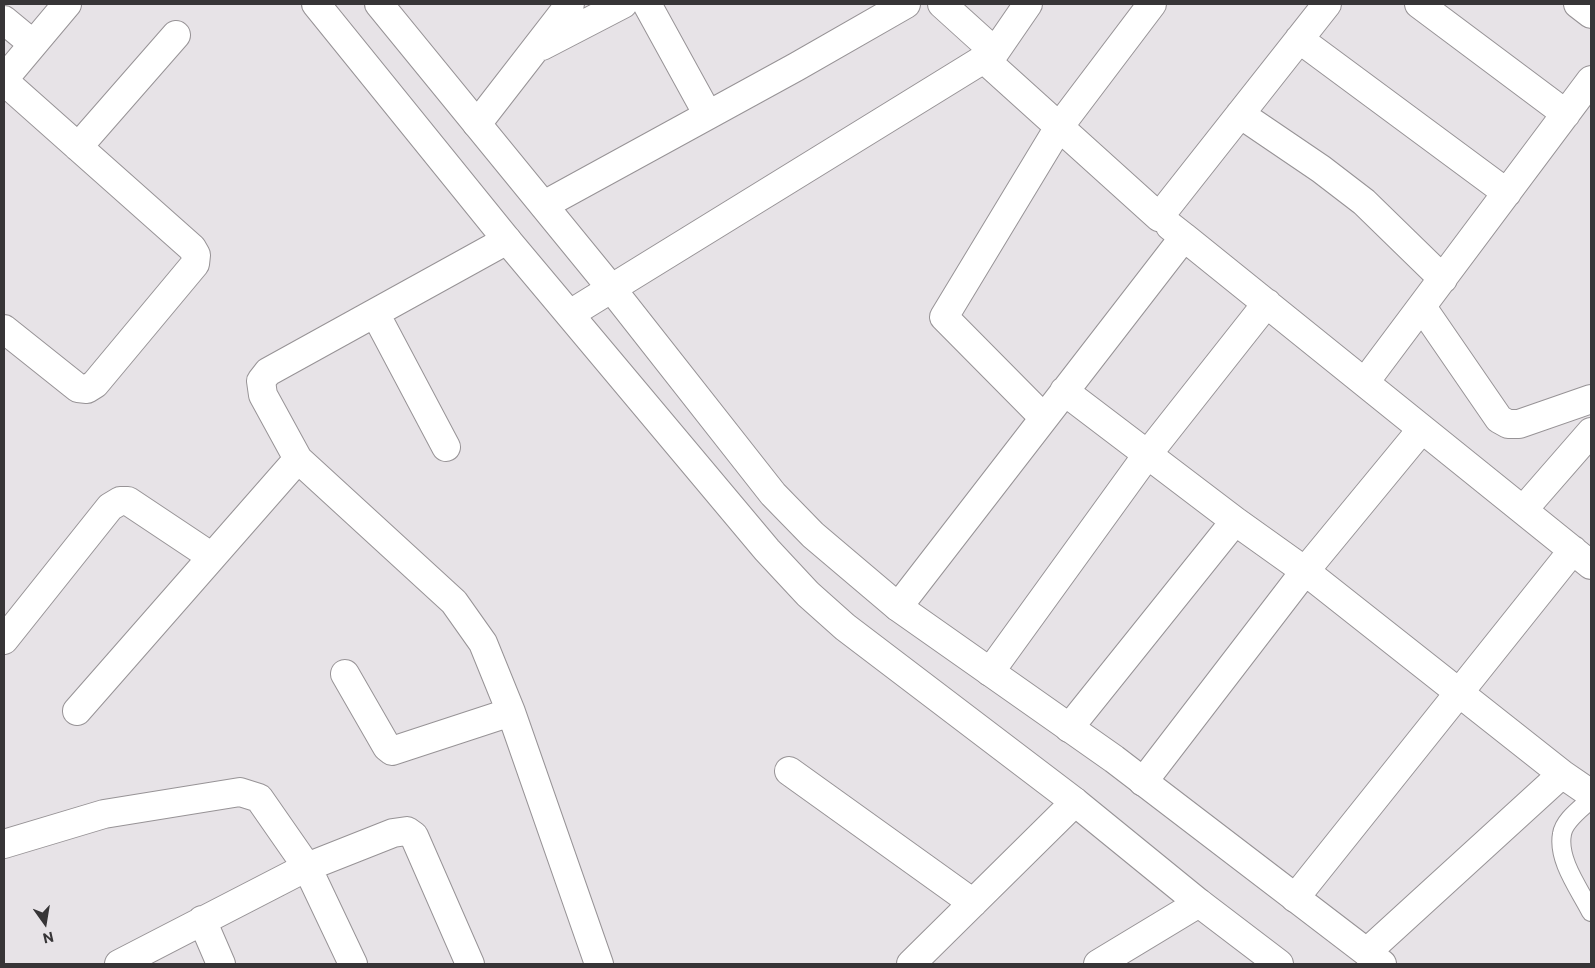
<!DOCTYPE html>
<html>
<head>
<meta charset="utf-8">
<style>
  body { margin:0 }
  #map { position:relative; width:1595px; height:968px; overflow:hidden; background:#e7e3e7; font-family:Commissioner,sans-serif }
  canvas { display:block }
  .frame { position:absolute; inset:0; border:5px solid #373537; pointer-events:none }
  .north { position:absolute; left:20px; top:898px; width:50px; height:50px; -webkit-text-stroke:4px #e7e3e7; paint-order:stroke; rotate:167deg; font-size:14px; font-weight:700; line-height:20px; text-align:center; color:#373537 }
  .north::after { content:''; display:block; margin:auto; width:18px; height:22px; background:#373537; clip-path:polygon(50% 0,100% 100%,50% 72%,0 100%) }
</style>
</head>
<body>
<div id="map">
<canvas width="1595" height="968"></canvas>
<div class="frame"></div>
<div class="north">N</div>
</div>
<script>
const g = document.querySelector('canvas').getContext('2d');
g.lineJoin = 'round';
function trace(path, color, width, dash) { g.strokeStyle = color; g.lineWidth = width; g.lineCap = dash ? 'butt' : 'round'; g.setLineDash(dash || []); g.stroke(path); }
const service = new Path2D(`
  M1591,799C1582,808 1564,820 1562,834C1557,860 1580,890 1591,912`);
const minor = new Path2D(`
  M647,4L708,115
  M1419,4L1566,114
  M1578,4L1591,14
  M4,20L33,44
  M1299,39L1507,193
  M542,46L623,4
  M995,52L1028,4
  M984,59L1159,217L1327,4
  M4,79L67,4
  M4,81L192,248L196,255L195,264L95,384L87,389L78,388L4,329
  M1240,114L1321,169L1364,202L1443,279
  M477,124L570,4
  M78,147L176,35
  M544,205L796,67L906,4
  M1184,237L1591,565
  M507,240L268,372L261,381L263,395L298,459L454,602L483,643L511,712L599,964
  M1422,307L1499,419L1508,424H1519L1591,399
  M375,313L446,447
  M570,314L995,52L942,4
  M1365,382L1591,80
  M1064,391L1235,521L1305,571L1562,774
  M1043,417L944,317L1059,127L1152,4
  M1523,510L1591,432
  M898,607L1184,237L1170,226
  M4,640L110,507L120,501H128L212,557
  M990,672L1147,455L1267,303
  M345,674L387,747L392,751L511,712
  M77,711L298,459
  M1069,728L1235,521
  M789,771L973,903
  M1143,782L1305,571L1422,429
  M4,844L104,814L240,792L259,798L307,867L393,833L407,831L414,836L470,964
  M1295,898L1573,550
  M202,920L221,964
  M1367,952L1562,774L1591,794
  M119,964L307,867L353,964
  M911,964L1075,802
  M1098,964L1199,903`);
const tertiary = new Path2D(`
  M316,4L507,240L767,550L808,594L845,627L1075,802L1199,903L1279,964
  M379,4L611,288L773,494L813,535L898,607L1114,759L1382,964`);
trace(service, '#979396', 20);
trace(minor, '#979396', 30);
trace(tertiary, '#979396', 30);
trace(service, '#fff', 18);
trace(minor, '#fff', 28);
trace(tertiary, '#fff', 28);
</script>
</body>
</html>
